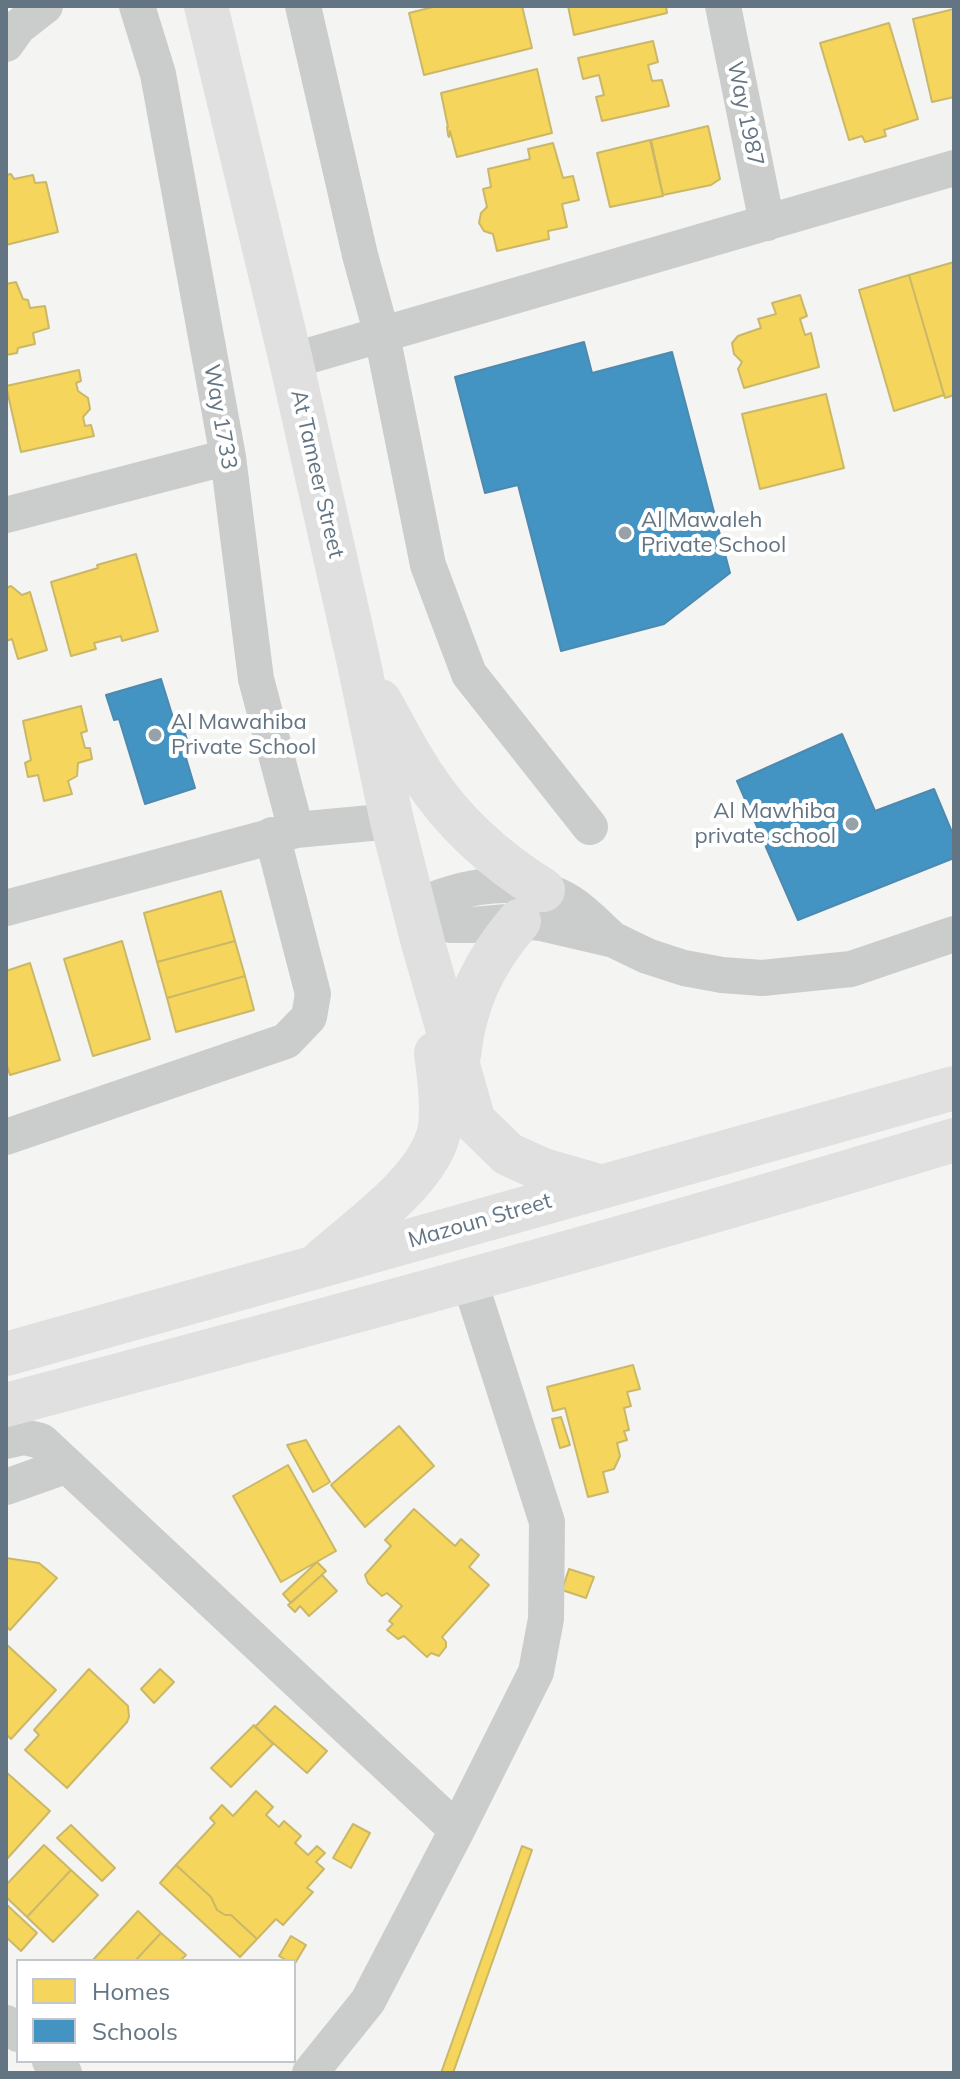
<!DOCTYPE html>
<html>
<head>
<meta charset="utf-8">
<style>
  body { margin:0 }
  #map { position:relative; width:960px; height:2079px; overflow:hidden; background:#f4f4f2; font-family:Mulish,sans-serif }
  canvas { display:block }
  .frame { position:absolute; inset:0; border:8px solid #637483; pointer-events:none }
  .legend { position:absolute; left:16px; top:1959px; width:280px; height:104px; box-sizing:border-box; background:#fff; border:2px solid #c1c7cd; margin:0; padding:10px 14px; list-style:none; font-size:24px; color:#637483 }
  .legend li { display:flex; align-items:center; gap:16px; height:40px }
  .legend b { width:40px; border:2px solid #c1c7cd }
</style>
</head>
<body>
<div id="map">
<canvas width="960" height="2079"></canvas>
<div class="frame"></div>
<ul class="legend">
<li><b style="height:22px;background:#f6d55c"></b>Homes</li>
<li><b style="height:22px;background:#4393c3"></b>Schools</li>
</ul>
</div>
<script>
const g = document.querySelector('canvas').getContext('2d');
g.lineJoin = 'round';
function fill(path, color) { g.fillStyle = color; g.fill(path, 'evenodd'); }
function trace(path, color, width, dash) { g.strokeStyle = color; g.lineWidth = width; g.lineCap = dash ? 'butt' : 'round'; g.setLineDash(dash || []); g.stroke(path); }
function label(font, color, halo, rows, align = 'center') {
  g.font = font + ' Mulish,sans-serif'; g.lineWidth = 8; g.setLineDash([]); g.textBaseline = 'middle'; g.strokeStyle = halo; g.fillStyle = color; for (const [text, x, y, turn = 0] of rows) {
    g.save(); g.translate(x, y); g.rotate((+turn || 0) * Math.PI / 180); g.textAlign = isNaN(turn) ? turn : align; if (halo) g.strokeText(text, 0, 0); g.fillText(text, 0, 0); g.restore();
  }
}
const homes = new Path2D(`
  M437,6H522L532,48L424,75L409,13Z
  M568,6H666L667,13L574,35Z
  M954,9V97L932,102L913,19Z
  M889,23L918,119L884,130L886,136L865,142L862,136L849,140L820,43Z
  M653,41L658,62L648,65L652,81L662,80L669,106L602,121L596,97L604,95L599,75L583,79L578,58Z
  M537,69L552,133L457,157L450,131L449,137L448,135L447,127H448L441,93Z
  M708,126L720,179L711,185L663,195L651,140Z
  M650,140L663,196L610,207L597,153Z
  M553,143L563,178L573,176L579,200L562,204L567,227L548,231L549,239L497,251L493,234L484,231L479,223L481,213L487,207L483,189L491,187L488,169L530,159L528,149Z
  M11,174L14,179L33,175L35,183L46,182L58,232L6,245V175Z
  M954,262V395L945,398L909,275Z
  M909,275L944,395L894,411L859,290Z
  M16,282L23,299L28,300L30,308L45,306L49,328L33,333L35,344L18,348L17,353L6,355V284Z
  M800,295L807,316L800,319L805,335L811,333L819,367L744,388L738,369L742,362L734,354L732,343L738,336L761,328L758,319L776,314L772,303Z
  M79,370L81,381L76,383L78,391L88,398L90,409L83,417L85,426L91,425L94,436L21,452L6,386Z
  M826,394L844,468L760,489L742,414Z
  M136,554L158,631L122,641L121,636L94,643L96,649L71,656L51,582L98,568L97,565Z
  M11,586L22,595L30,592L47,650L18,659L12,639L6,641V588Z
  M81,706L87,731L81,733L85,748H90L92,759L78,763L77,776L68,781L72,794L44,801L38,775L28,777L25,763L31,760L23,721Z
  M221,891L235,941L157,962L144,913Z
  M122,941L150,1039L93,1056L64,959Z
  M235,941L245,976L167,998L157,962Z
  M30,963L60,1060L10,1075L6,1063V971Z
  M245,976L254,1010L176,1032L167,998Z
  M633,1365L640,1389L627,1392L631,1406L624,1408L629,1430L624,1431L627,1440L617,1443L620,1456L614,1469L603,1472L608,1492L588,1497L565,1408L553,1411L547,1387Z
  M561,1417L570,1445L560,1448L552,1419Z
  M399,1426L434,1466L365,1527L331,1485Z
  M306,1440L330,1482L313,1492L287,1445Z
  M288,1465L336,1551L281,1582L233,1496Z
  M414,1509L455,1546L461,1539L479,1555L469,1567L489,1585L442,1637L446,1642V1647L439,1656L431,1653L427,1657L404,1636L398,1639L387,1630L393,1624L389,1621L402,1606L387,1593L382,1596L368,1583L365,1575L391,1546L385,1540Z
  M6,1558L39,1563L57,1578L10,1630L6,1626Z
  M317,1562L326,1571L291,1603L283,1594Z
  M569,1569L594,1577L586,1598L562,1590Z
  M322,1575L337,1591L309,1616L300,1606L295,1612L288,1605Z
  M6,1644L56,1690L11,1739L6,1734Z
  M89,1669L128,1706L129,1717L127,1722L67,1788L25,1750L39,1735L34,1730Z
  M160,1669L174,1682L154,1703L141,1689Z
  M275,1706L327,1751L307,1773L255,1727Z
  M254,1725L273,1744L231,1787L211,1768Z
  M6,1772L50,1811L6,1860Z
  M256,1791L273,1807L266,1815L279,1827L284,1821L301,1836L295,1843L308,1855L317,1846L325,1853L316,1862L324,1869L307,1888L313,1892L283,1925L276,1919L257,1939L231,1915H225L217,1910L211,1897L176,1865L215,1823L210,1818L222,1805L233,1816Z
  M353,1824L370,1833L351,1868L333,1858Z
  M71,1825L115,1868L102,1881L57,1838Z
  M44,1845L71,1870L27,1917L6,1897V1885Z
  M522,1846L532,1850L453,2073H441Z
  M176,1865L211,1897L217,1910L225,1915H231L257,1939L240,1957L160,1883Z
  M71,1870L98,1895L53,1942L27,1917Z
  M7,1905L37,1933L21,1951L6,1937Z
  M138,1911L161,1933L135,1961H92Z
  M161,1933L186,1955L180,1961H135Z
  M291,1936L306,1945L294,1965V1961H288L279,1956Z`);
fill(homes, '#f6d55c');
trace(homes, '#cab868', 2);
const schools = new Path2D(`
  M584,342L592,373L672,352L730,573L664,624L561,651L518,485L485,493L455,377Z
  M161,679L175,724H182L189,746L183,748L195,788L145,804L119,719L114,720L106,695Z
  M842,734L875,811L934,789L954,837V858L798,920L737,781Z`);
fill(schools, '#4393c3');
trace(schools, '#4d8ab0', 2);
trace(new Path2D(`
  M137,6L158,74L228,457L256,679L296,830
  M303,6L360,255L382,335L428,565L469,674L590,827
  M723,6L767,223
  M6,44L18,27L45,6
  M291,361L954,168
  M6,515L228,457
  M6,908L296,830L392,821
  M414,908L431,918L451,925H472L519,921L541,923L614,940L647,956L684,968L722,975L762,978L851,969L954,934
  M414,908C462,885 523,873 571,903C585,912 597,925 609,936
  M6,1137L286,1041L309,1017L313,994L272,835
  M6,1441L24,1437L41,1441L457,1830
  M6,1487L65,1466
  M6,2023L18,2034
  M50,2061L64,2073
  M310,2073L368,2001L457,1830L536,1672L546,1619L547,1522L469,1279`), '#cbcdcd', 36);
trace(new Path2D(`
  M206,6L291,361L358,659L392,821L423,943L474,1121L508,1154L543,1170L602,1187
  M380,701C394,726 407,752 423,776C454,824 495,860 543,890
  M459,1055C465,1001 484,962 519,921
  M323,1260C359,1228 421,1185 437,1139C445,1118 439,1075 436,1053
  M6,1354L954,1088
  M6,1405C323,1321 640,1235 954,1140`), '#e0e0e0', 44);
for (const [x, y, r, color] of [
  [625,533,8,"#96a1aa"],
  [155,735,8,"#96a1aa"],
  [852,824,8,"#96a1aa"]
]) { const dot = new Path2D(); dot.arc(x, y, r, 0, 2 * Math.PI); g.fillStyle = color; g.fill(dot); trace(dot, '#fff', 3); }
label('22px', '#637483', '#fff', [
  ["Way 1987",745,114,78],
  ["Way 1733",220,417,80],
  ["At Tameer Street",317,474,77],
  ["Mazoun Street",480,1221,-16]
]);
label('22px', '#637483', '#fff', [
  ["Al Mawaleh",641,520],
  ["Private School",641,545],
  ["Al Mawahiba",171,722],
  ["Private School",171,747],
  ["Al Mawhiba",836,811,"right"],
  ["private school",836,836,"right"]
], 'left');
</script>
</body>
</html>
